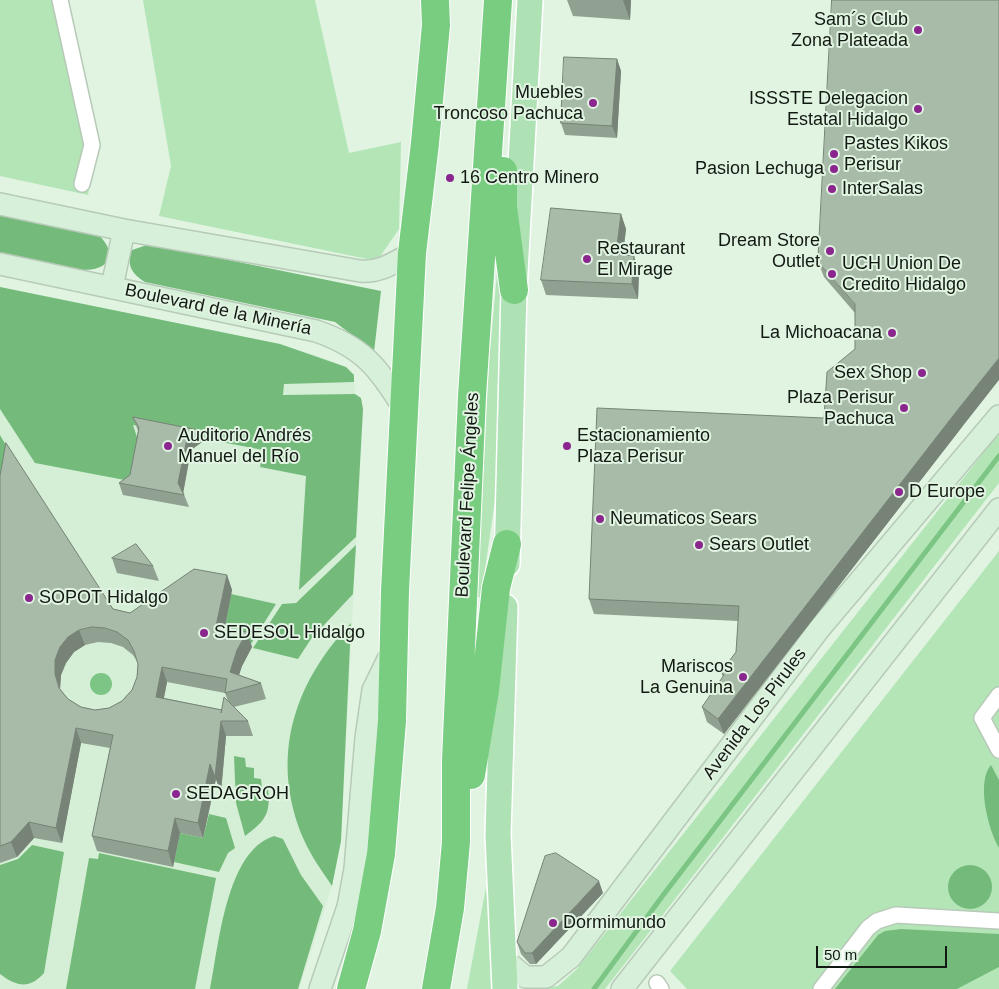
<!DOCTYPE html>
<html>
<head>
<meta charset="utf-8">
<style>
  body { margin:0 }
  #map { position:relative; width:999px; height:989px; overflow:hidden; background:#e1f4e2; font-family:Arial,sans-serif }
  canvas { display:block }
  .scale { position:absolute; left:816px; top:946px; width:131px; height:22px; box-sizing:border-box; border:2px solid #121912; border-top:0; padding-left:6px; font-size:15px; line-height:18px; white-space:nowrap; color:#121912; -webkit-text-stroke:4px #e1f4e2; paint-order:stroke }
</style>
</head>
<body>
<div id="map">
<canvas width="999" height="989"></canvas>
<div class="scale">50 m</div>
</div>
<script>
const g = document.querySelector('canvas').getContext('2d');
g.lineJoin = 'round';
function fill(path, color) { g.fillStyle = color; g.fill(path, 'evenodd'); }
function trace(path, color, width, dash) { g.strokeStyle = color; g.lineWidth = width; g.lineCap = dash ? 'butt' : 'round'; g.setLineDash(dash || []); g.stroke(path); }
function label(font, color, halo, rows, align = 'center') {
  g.font = font + ' Arial,sans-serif'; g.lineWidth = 4; g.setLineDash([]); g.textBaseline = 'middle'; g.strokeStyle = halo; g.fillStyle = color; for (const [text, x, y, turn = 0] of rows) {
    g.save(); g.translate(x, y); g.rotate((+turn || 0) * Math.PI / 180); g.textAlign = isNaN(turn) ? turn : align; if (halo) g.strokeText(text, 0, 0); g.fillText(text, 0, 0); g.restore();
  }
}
fill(new Path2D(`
  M0,287L280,344L324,358L346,367L354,375L355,394L361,398L363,409L341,841L332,886L299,989H0Z`), '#d5efd6');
fill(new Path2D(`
  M0,0H65L97,143L88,195L0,176Z
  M143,0H315L349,153L401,142L399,229L377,261L159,216L171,166Z
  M500,272L501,364L496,493L481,597H477L489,363L497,273Z
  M999,433V483L605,989H542L558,986L576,970Z
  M999,551V989H687L670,971Z
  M486,887L494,989H467Z`), '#b3e5b6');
fill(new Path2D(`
  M0,213L99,235C105,242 111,248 108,259C100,284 20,259 0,255Z
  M150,244L381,291L374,352L335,322L145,282C132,274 126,265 132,250Z
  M0,287L280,344L346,367L354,375V382L284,384L283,395L355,394L361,398L363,409L356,537L299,590L306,476L260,467L263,450L133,425L139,443L130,481L35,463L0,409Z
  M0,435L11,454L0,512Z
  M356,545L353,594L311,639L298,659L253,648L282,604L296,603Z
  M231,594L276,604L249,647L222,641Z
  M351,623L341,841L332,886C322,871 311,856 304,840C269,759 293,684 351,623Z
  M234,756L245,758L246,767L254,768V778L261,779L262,788L268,789C271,814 265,821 245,836L236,803Z
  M991,765L999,780V848C988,829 976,782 991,765Z
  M209,814L226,818L235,848L228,853L219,872L174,862L180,833L203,838Z
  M274,836L283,839L301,875L323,906L298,989H210C219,945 226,851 274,836Z
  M32,845L64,852L44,973C30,989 17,987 0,974V865L18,859Z
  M99,853L216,878L195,989H66L89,858L98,859Z
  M948 887a22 22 0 1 1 44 0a22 22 0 1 1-44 0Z
  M901,929L999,934V967L957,989H835L878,935L885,931Z`), '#74bb7b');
fill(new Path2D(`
  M90 684a11 11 0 1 1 22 0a11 11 0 1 1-22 0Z`), '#7dc584');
trace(new Path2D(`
  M594,989L664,894L999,456`), '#7dc584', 5);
const street = new Path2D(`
  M60,0L92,145L82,184
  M999,695L982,718L999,750
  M657,983L661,989
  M821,989L868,928L877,921L896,915L999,921`);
const secondary = new Path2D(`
  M0,204L124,230L360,271C380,273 395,262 412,253
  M0,264L316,331C363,347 379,368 404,409
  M112,287L124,230
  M504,959L525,977H546L571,957L820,628L999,416
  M320,989L348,907L355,869L366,738L373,690L392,651
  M622,989L999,509`);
const primary = new Path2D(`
  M507,564L514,290L530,0
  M505,607L498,834L505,989`);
const highway = new Path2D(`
  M503,171V207L514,290
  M471,775L485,690L496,588L507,544
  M351,989L367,931L381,854L392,721L395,591L412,253L425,143L436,25L435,0
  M436,989L450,908L456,842V760L472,396L498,0`);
trace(street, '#b7cab8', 18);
trace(secondary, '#b7cab8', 24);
trace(primary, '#fff', 28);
trace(highway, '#fff', 30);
trace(street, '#fff', 15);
trace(secondary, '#d6f0d9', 21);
trace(primary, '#aee1b3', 25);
trace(highway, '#78cd81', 28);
fill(new Path2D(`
  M567,0H631L630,20L573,16Z
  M617,59L621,71L617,138L565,135L561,123Z
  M621,214L626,229L623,255L639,271L638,299L546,295L541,280Z
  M818,262L962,427L724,734L707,722L702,707L723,677L721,672L736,652L738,621L594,614L589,599L824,418L855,349V313L824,277Z
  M133,417L202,442L191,450L183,492L189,507L123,495L119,483L130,475L138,431Z
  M0,476L113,609L130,613L227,575L232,590L225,628L247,632L252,647L242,666L239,675L261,683L266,699L234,707L248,721L253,736H226L221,792L216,779L203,838L180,833L173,867L97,851L92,836L110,748L81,743L62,843L34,838L17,857L0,863ZM98,642L111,643L123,647L133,655L138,663L137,677L132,690L122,701L109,708L95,710L81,707L68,699L60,689L61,675L66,663L74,652L85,645ZM167,682L225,693L228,701L222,710L164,698Z
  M112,558L153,566L159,581L117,573Z
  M603,893L536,964H530L521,954L517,942Z`), '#90a191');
fill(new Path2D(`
  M623,0H631L630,20Z
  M617,59L621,71L617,138L612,126Z
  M621,214L626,229L621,269L616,254Z
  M634,256L639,271L638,299L632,284Z
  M999,358V380L962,427L724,734L718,719L956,412Z
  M198,430L202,442L191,450L183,494L178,483L187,439Z
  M227,575L232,590L222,641L216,626Z
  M79,630L85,645L74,652L66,663L61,675L60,689L65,703L55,674V660L60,647L68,637Z
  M247,632L252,647L242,666L235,687L230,672L237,650Z
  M162,667L167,682L161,712L156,697Z
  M221,721L226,736L221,792L215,777Z
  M76,728L81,743L62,843L56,828Z
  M210,764L216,779L203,838L198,823Z
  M175,818L180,833L173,867L168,851Z
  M29,822L34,838L17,857L11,842Z
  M599,881L603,893L536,964L532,953Z`), '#768376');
const building = new Path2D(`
  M832,0H999V358L956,412L718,719L702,707L724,675L721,672L736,652L739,606L589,599L597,408L824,418L827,372L855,349V304L818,262Z
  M564,57L617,59L612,126L561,123Z
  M551,208L621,214L616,254L634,256L632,284L541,280Z
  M133,417L198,430L187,439L178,483L184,495L119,483L130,475L139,428Z
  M6,443L113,609L130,613L194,569L227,575L216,626L247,632L237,650L230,672L261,683L225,693L227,679L162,667L156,697L222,710L221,713L224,697L248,721H221L215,777L210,764L198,823L175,818L168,851L92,836L113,735L76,728L56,828L29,822L11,842L0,846V476ZM92,627L105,628L117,632L128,640L134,651L138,664L137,677L132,690L122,701L109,708L95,710L81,707L68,699L59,688L55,674V660L60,647L68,637L79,630Z
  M136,544L153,566L112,558Z
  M556,853L599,881L532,953H525L517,942L545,856Z`);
fill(building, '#a8bba9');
trace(building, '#768376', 1);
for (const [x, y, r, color] of [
  [918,30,5,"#8a268e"],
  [593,103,5,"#8a268e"],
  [918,109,5,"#8a268e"],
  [834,154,5,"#8a268e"],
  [834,169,5,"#8a268e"],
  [450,178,5,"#8a268e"],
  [832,189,5,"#8a268e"],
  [830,251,5,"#8a268e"],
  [587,259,5,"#8a268e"],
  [832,274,5,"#8a268e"],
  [892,333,5,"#8a268e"],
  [922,373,5,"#8a268e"],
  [904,408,5,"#8a268e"],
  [168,446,5,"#8a268e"],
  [567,446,5,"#8a268e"],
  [899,492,5,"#8a268e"],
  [600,519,5,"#8a268e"],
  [699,545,5,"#8a268e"],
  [29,598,5,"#8a268e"],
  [204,633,5,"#8a268e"],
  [743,677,5,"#8a268e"],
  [176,794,5,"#8a268e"],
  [553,923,5,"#8a268e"]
]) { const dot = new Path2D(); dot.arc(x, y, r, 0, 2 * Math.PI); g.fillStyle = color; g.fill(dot); trace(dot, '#e1f4e2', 2); }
label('18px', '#121912', '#e1f4e2', [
  ["Sam´s Club",908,20,"right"],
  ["Zona Plateada",908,41,"right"],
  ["Muebles",583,93,"right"],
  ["Troncoso Pachuca",583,114,"right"],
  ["ISSSTE Delegacion",908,99,"right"],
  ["Estatal Hidalgo",908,120,"right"],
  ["Pastes Kikos",844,144],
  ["Perisur",844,165],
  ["Pasion Lechuga",824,169,"right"],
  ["16 Centro Minero",460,178],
  ["InterSalas",842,189],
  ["Dream Store",820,241,"right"],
  ["Outlet",820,262,"right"],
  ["Restaurant",597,249],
  ["El Mirage",597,270],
  ["UCH Union De",842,264],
  ["Credito Hidalgo",842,285],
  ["La Michoacana",882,333,"right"],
  ["Sex Shop",912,373,"right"],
  ["Plaza Perisur",894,398,"right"],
  ["Pachuca",894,419,"right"],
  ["Auditorio Andrés",178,436],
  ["Manuel del Río",178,457],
  ["Estacionamiento",577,436],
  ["Plaza Perisur",577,457],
  ["D Europe",909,492],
  ["Neumaticos Sears",610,519],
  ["Sears Outlet",709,545],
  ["SOPOT Hidalgo",39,598],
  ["SEDESOL Hidalgo",214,633],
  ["Mariscos",733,667,"right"],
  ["La Genuina",733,688,"right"],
  ["SEDAGROH",186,794],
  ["Dormimundo",563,923]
], 'left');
label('18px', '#121912', '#e1f4e2', [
  ["Boulevard de la Minería",218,310,12],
  ["Boulevard Felipe Ángeles",468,495,-87],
  ["Avenida Los Pirules",755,714,-53]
]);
</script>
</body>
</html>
